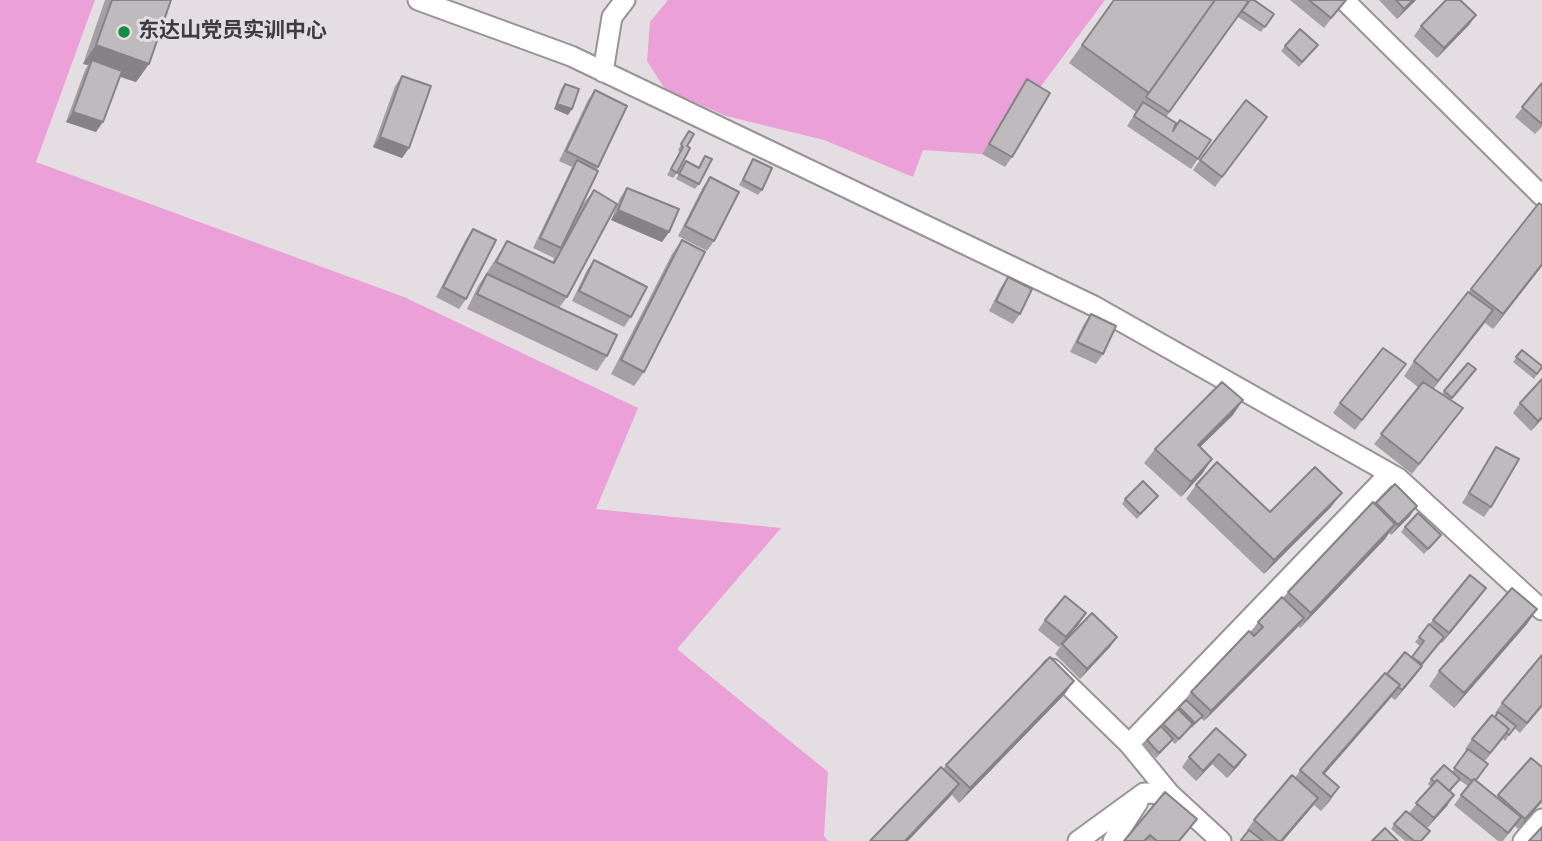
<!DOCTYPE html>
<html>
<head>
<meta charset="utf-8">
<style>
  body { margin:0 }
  canvas { display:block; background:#e4dee2 }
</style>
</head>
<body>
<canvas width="1542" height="841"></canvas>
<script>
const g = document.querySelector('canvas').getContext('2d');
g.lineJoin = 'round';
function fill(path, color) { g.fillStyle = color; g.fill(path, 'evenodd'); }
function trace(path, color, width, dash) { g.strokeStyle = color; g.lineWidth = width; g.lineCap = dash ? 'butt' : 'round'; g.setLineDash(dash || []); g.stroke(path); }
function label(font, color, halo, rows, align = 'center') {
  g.font = font + ' "DejaVu Sans","Noto Sans SC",sans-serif'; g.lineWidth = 6; g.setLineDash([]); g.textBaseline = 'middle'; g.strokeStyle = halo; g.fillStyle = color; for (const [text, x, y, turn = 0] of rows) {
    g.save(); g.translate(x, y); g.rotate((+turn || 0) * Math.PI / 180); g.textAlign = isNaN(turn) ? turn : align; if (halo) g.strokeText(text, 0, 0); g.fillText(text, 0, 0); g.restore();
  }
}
fill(new Path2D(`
  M0,0H95L36,162L404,297L638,408L596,509L781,528L677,649L828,772L824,836L828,841H0Z
  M668,0H1105L1033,97L1020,89L982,154L923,150L913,177L824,140L726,116L665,89L647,61L650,22Z`), '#eba1d8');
const street = new Path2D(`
  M418,0L571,56L1094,306L1398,478L1542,610
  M1344,0L1542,196
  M603,72L612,17L625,0
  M1052,669L1129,744
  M1078,841L1144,793L1170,794
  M1113,841L1138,802
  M1221,841L1170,794L1129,744L1389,474
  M1523,841L1542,819`);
trace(street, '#989397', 23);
trace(street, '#fff', 19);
fill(new Path2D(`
  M105,0H171L149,64L136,82L120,77L96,132L66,122L85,70L88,65L83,64Z
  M1114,0L1274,14L1261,32L1238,17L1166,117L1174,129L1211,140L1191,169L1127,126L1136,112L1069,63Z
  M1290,0H1346L1324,28Z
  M1379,0H1416L1397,19Z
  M1476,15L1469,25L1437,58L1414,36L1421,26Z
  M1318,45L1299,67L1281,51L1285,46Z
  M402,76L409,148L402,158L373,147L395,86Z
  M1027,79L1012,157L1005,167L982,154L1020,89Z
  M1542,83V127L1535,134L1515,117Z
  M565,84L568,115L554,109L561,89Z
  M595,90L598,167L570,228L583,204L594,190L567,297L559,308L607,356L597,371L467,309L477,288L507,241L552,262L555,256L554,258L533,248L572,167L559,161L588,100Z
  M1267,117L1215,187L1193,170L1200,160Z
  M689,131L687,146L677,173L673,178L667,175L680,152L678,150Z
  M705,156L699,184L695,189L676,179L686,161L698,168Z
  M753,159L762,190L758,195L739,185Z
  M710,177L714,241L707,251L678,236L703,187Z
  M627,188L669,232L662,242L611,220L620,198Z
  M1539,203L1542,266L1493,329L1485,323L1433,389L1442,394L1468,363L1476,369L1451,400L1463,408L1412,474L1374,444L1419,388L1404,376L1414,361Z
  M473,229L466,299L459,309L436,297L466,239Z
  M682,240L644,372L634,386L611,374L672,254Z
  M594,260L631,317L624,327L572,301L587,270Z
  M1008,277L1020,314L1013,324L989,311L1001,287Z
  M1091,314L1103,354L1096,364L1070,352L1084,324Z
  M1522,350L1542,367L1534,379L1513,362Z
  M1406,364L1355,430L1333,413L1340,403Z
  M1520,403L1542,419L1531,431L1513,413Z
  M1233,415L1200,447L1212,459L1202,474L1181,497L1144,463L1155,449Z
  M1496,447L1491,507L1484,517L1462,503Z
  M1395,484L1410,516L1391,535L1389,533L1385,539L1300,628L1298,626L1204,721L1201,718L1192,728L1191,727L1175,744L1172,741L1156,758L1143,745L1147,740L1178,709L1191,692L1254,636H1255L1251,632L1258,622L1283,598L1288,592Z
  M1196,485L1270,512L1331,507L1264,574L1186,499Z
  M1125,499L1154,501L1137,519L1122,504Z
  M1405,527L1437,540L1424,554L1401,532Z
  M1486,588L1479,598L1442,643L1440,642L1421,666H1422L1415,676L1395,700L1391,697L1324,774L1339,787L1321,811L1314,805L1283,841H1240L1248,831L1247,830L1254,820L1295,778L1300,770L1387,674L1411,657L1420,646L1415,642L1433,620Z
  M1537,609L1527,624L1454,708L1429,686L1439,671Z
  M1086,613L1079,624L1059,647L1038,630L1045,620Z
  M1117,637L1110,647L1080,679L1055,654L1062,644Z
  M1074,681L1064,695L959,803L952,795L949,798L943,769L946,765Z
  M1502,703L1542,707L1520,733L1514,728L1505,741L1503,739L1485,761L1476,780L1497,797L1531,758L1542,802L1518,829L1515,826L1503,841H1498L1454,805L1468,786L1459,780L1450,792L1447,806L1427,828L1430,831L1422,841H1405L1391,829L1394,824L1424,826L1409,813L1431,787L1428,784L1431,779L1452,772L1467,751L1465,749L1472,739L1495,717L1497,714L1495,713Z
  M1216,728L1246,755L1239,765L1227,778L1212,764L1196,781L1182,767L1189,757Z
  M1197,819L1180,841H1124Z`), '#a4a0a3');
fill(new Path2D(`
  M1413,0H1416L1397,19L1404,9Z
  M1476,15L1469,25L1437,58L1444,48Z
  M96,45L149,64L136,82L89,66L92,60L88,65L83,64Z
  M557,104L572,109L568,115L554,109Z
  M73,112L103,122L96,132L66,122Z
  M380,137L409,148L402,158L373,147Z
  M618,210L669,232L662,242L611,220Z
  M1542,264V266L1493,329L1503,314Z
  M1493,310L1483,325L1428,395L1438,381Z
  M1243,400L1233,415L1187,460L1198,445Z
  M1542,417V419L1531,431L1538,421Z
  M1212,459L1202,474L1181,497L1191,482Z
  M1342,493L1331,507L1264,574L1274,560Z
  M1417,506L1410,516L1391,535L1398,525Z
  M1395,524L1385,539L1300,628L1311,613Z
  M1486,588L1479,598L1442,643L1449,633Z
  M1537,609L1527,624L1454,708L1464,693Z
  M1086,613L1079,624L1059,647L1066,637Z
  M1304,618L1297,628L1204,721L1211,711Z
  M1117,637L1110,647L1080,679L1087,669Z
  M1422,666L1415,676L1395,700L1402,690Z
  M1074,681L1064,695L959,803L970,788Z
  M1400,685L1389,700L1316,784L1323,773Z
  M1219,754L1212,764L1196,781L1203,771Z
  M1246,755L1239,765L1227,778L1234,768Z
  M959,784L949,798L908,841H905Z
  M1339,787L1329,802L1321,811L1331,797Z
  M1454,795L1447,806L1427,828L1434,818Z
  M1318,798L1311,808L1283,841H1281Z
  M1542,800V802L1518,829L1525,819Z`), '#868285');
const building = new Path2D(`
  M112,0H171L149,64L96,45Z
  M1114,0H1215L1149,93L1082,45Z
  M1215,0H1246L1248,2L1169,112L1146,97Z
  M1250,0H1254L1274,14L1265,27L1242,11Z
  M1309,0H1346L1331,18Z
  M1396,0H1413L1404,9Z
  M1446,0H1460L1476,15L1444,48L1421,26Z
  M1300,29L1318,45L1302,62L1285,46Z
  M92,60L122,71L103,122L73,112Z
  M402,76L431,86L409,148L380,137Z
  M1027,79L1050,93L1012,157L989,144Z
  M1542,83V124L1522,107Z
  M565,84L579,89L572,109L557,104Z
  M595,90L627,106L598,167L566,151Z
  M1246,100L1267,117L1222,177L1200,160Z
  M1143,102L1176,123L1173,131L1180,120L1211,140L1198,159L1134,116Z
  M689,131L694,134L687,146L690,148L677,173L671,169L683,147L681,144Z
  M705,156L712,159L699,184L679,174L686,161L699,168Z
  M753,159L772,168L762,190L743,180Z
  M577,160L598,171L561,248L540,238Z
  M710,177L739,192L714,241L685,226Z
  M627,188L679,209L669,232L618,210Z
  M594,190L617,204L567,297L496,262L507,241L554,263Z
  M1539,203L1542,205V264L1503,314L1471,289Z
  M473,229L496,240L466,299L443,287Z
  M682,240L705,252L644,372L621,360Z
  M594,260L647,287L631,317L579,291Z
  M487,274L617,335L607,356L477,294Z
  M1008,277L1032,289L1020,314L996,301Z
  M1468,292L1493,310L1438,381L1414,361Z
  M1091,314L1116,326L1103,354L1077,342Z
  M1383,348L1406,364L1362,420L1340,403Z
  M1522,350L1542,366V367L1537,374L1516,357Z
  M1468,363L1476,369L1452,398L1444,391Z
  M1542,379V417L1538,421L1520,403Z
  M1222,382L1243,400L1198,445L1212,459L1191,482L1155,449Z
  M1423,382L1463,408L1419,464L1381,434Z
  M1496,447L1519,459L1491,507L1469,493Z
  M1217,462L1270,512L1315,467L1342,493L1274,560L1196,485Z
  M1143,481L1158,496L1140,514L1125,499Z
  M1395,484L1417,506L1398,525L1376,503Z
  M1373,502L1395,524L1311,613L1288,592Z
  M1418,513L1441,535L1428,549L1405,527Z
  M1470,575L1486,588L1449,633L1433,620Z
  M1512,588L1537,609L1464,693L1439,671Z
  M1065,596L1086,613L1066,637L1045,620Z
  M1282,597L1304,618L1211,711L1191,692L1249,631L1254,636L1263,627L1258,622Z
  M1092,613L1117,637L1087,669L1062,644Z
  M1429,624L1444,637L1422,664L1412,657L1424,641L1419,637Z
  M1405,652L1422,666L1402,690L1398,687L1400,685L1387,674Z
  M1542,655V705L1527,723L1502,703Z
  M1050,657L1074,681L970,788L946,765Z
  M1385,673L1400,685L1323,773L1339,787L1331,797L1300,770Z
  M1186,700L1203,716L1195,723L1179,707Z
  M1178,709L1193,724L1179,739L1163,724Z
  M1498,712L1516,726L1509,735L1506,733L1509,729L1495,717Z
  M1492,715L1509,729L1490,753L1472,739Z
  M1161,726L1173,739L1159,753L1147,740Z
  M1216,728L1246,755L1234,768L1219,754L1203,771L1189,757Z
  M1468,749L1488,764L1476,780L1474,779L1472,781L1454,768Z
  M1531,758L1542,767V800L1525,819L1498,795Z
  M1444,765L1460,779L1449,791L1437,780L1435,782L1431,779Z
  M941,767L959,784L905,841H870Z
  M1292,775L1318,798L1281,841H1278L1254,820Z
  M1474,779L1521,817L1508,833L1461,795Z
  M1437,780L1454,795L1434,818L1416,803Z
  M1165,792L1197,819L1179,841H1157L1150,835L1144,841H1124Z
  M1406,811L1430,831L1421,841H1414L1394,824Z
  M1542,827V841H1529Z
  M1385,828L1398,841H1372Z
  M1249,830L1263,841H1242L1241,840Z`);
fill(building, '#bfbabe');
trace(building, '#868285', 2);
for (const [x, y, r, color] of [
  [124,32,7,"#0f8d49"]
]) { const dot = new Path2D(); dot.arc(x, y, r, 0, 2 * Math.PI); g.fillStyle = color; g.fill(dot); trace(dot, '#e4dee2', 2.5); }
label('bold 21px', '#3e3c3e', '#e4dee2', [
  ["东达山党员实训中心",138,32]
], 'left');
</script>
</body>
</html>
